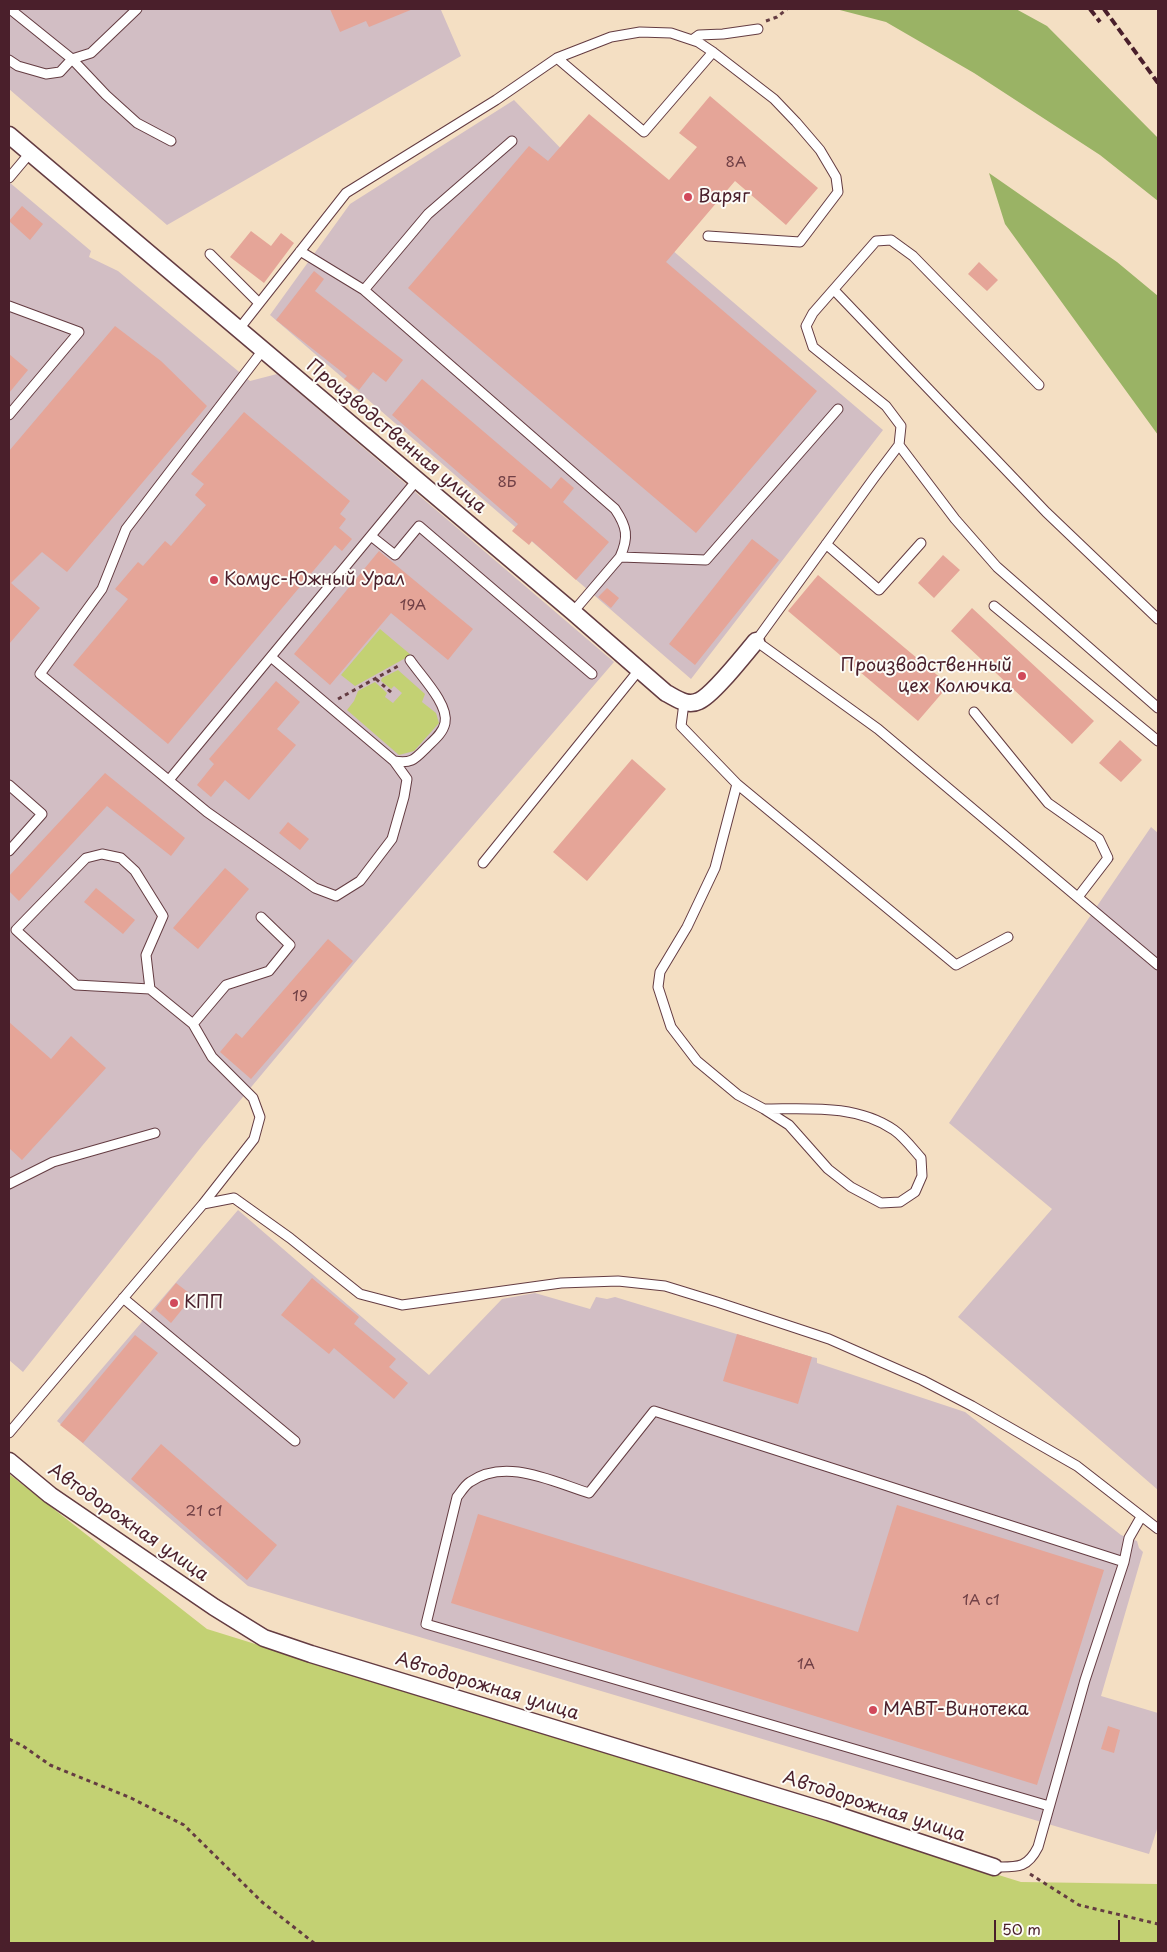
<!DOCTYPE html>
<html>
<head>
<meta charset="utf-8">
<style>
  body { margin:0 }
  #map { position:relative; width:1167px; height:1952px; overflow:hidden; background:#f4dfc3; font-family:"Playpen Sans",sans-serif }
  canvas { display:block }
  .frame { position:absolute; inset:0; border:10px solid #4a1f2b; pointer-events:none }
  .scale { position:absolute; left:994px; top:1920px; width:126px; height:22px; box-sizing:border-box; border:2px solid #4a1f2b; border-top:0; padding-left:6px; font-size:15px; line-height:18px; white-space:nowrap; color:#4a1f2b; -webkit-text-stroke:4px #fdfcf7; paint-order:stroke }
</style>
</head>
<body>
<div id="map">
<canvas width="1167" height="1952"></canvas>
<div class="frame"></div>
<div class="scale">50 m</div>
</div>
<script>
const g = document.querySelector('canvas').getContext('2d');
g.lineJoin = 'round';
function fill(path, color) { g.fillStyle = color; g.fill(path, 'evenodd'); }
function trace(path, color, width, dash) { g.strokeStyle = color; g.lineWidth = width; g.lineCap = dash ? 'butt' : 'round'; g.setLineDash(dash || []); g.stroke(path); }
function label(font, color, halo, rows, align = 'center') {
  g.font = font + ' "Playpen Sans",sans-serif'; g.lineWidth = 4; g.setLineDash([]); g.textBaseline = 'middle'; g.strokeStyle = halo; g.fillStyle = color; for (const [text, x, y, turn = 0] of rows) {
    g.save(); g.translate(x, y); g.rotate((+turn || 0) * Math.PI / 180); g.textAlign = isNaN(turn) ? turn : align; if (halo) g.strokeText(text, 0, 0); g.fillText(text, 0, 0); g.restore();
  }
}
fill(new Path2D(`
  M9,9H445L441,10L461,56L167,225L9,89Z
  M514,100L597,186L883,430L691,679L270,315L350,204Z
  M9,182L91,251L89,257L118,271L250,381L277,374L614,662L358,959L202,1146L23,1372L9,1360Z
  M1151,827L1158,833V1490L958,1317L1052,1209L949,1123Z
  M238,1210L429,1375L502,1299L535,1293L590,1309L596,1297L607,1299L615,1297L812,1357L817,1358V1363L965,1412L1121,1535L1137,1541L1139,1548L1143,1552L1101,1696L1158,1713V1826L1149,1854L248,1586L57,1421Z`), '#d2bec4');
fill(new Path2D(`
  M380,629L411,655L355,686L341,675Z
  M398,670L425,694L422,702L436,713L439,723L414,751L399,755L347,710L354,701L358,691L375,682L387,693L385,697L393,703L402,693L394,686L391,689L381,681L382,678Z
  M9,1474L207,1629L1021,1882L1158,1884V1943H9Z`), '#c3d173');
fill(new Path2D(`
  M836,9H1016L1047,26L1158,138V201L1100,155L974,73L886,22Z
  M989,173L1117,262L1158,296V435L1005,224Z`), '#9ab365');
fill(new Path2D(`
  M330,9H413L369,27L366,21L340,32Z
  M710,96L818,188L786,225L735,181L666,262L817,391L696,533L408,288L529,146L548,161L589,114L669,180L697,147L679,133Z
  M22,206L43,224L30,240L9,221Z
  M251,231L271,246L281,233L294,243L264,283L230,257Z
  M979,262L998,280L987,291L968,274Z
  M314,271L324,279L315,291L403,360L386,382L373,372L359,390L344,379L347,376L276,320Z
  M115,326L161,361L207,406L67,572L42,552L11,583L40,608L9,644V451Z
  M9,354L28,370L9,393Z
  M422,379L551,489L561,477L574,488L563,502L609,542L576,580L532,541L529,545L512,531L518,524L392,415Z
  M244,412L350,501L340,514L346,519L339,528L352,539L342,551L335,545L168,744L73,665L128,599L115,589L138,562L143,566L165,541L171,546L206,505L195,495L204,484L191,474Z
  M752,539L779,560L695,665L669,644Z
  M379,551L473,629L448,660L391,613L330,685L294,654Z
  M943,555L960,570L934,598L918,583Z
  M818,575L949,685L918,721L788,611Z
  M607,588L619,598L611,608L598,597Z
  M972,608L1094,721L1072,744L951,631Z
  M276,681L300,702L277,729L296,745L249,800L225,780L211,797L197,785L214,764L209,759Z
  M1120,740L1142,760L1121,782L1099,763Z
  M632,759L666,789L587,881L553,852Z
  M105,773L185,838L171,856L107,806L19,901L9,891V876Z
  M288,822L309,839L300,850L279,833Z
  M225,868L249,889L198,949L173,928Z
  M96,888L135,920L123,934L84,902Z
  M328,939L353,961L251,1079L220,1052L236,1033L242,1038Z
  M9,1022L51,1059L71,1036L106,1068L22,1160L9,1148Z
  M312,1278L359,1317L354,1324L396,1359L389,1367L408,1383L394,1399L334,1348L329,1354L281,1315Z
  M176,1283L193,1296L171,1323L155,1309Z
  M737,1334L812,1357L798,1404L723,1381Z
  M135,1335L158,1353L83,1443L60,1425Z
  M161,1444L277,1545L247,1580L131,1479Z
  M897,1505L1104,1570L1037,1785L451,1603L478,1514L858,1632Z
  M1108,1726L1120,1730L1114,1753L1101,1749Z`), '#e5a598');
const lane = new Path2D(`
  M10,9L72,59L106,95L137,123L171,141
  M692,40L699,35L723,34L758,29
  M557,58L644,132L713,52
  M9,60L18,66L46,74L60,72L72,59L91,53L137,9
  M512,141L428,214L364,290L615,509C627,527 629,537 620,557L573,612
  M9,178L30,153
  M300,251L364,290
  M210,254L259,303
  M834,290L1046,512L1158,619
  M9,306L79,332L9,415
  M239,329L346,193L496,100L557,58L611,37L640,32L671,33L698,42L713,52L774,99L796,122L820,150L836,177L838,192L800,242L708,236
  M263,350L126,529L102,589L40,674L207,812L315,888L336,896L360,881L392,839L404,797L407,779L394,761L271,657
  M1039,385L913,256L891,240L876,241L813,313L806,326L813,347L886,406L901,426L899,445L874,478L756,641L878,729L1158,965
  M899,445L955,519L997,567L1158,708
  M371,536L395,555L419,526L592,674
  M826,544L879,590L921,543
  M620,557L706,560L838,409
  M994,606L1158,741
  M684,703L681,726L737,784L715,868L687,927L660,972L658,987L671,1027L697,1061L738,1095L764,1109L789,1125L828,1169L851,1187L881,1203L900,1202L915,1192L922,1176L921,1158C913,1149 904,1137 894,1130C856,1104 808,1109 764,1109
  M974,712L1048,803L1099,839L1108,858L1078,897
  M394,761C412,764 415,759 427,747C434,740 443,733 445,723C449,704 420,675 410,660
  M169,780L417,480
  M737,784L956,965L1008,937
  M9,785L42,814L9,851
  M483,863L639,670
  M150,989L76,985L16,930L86,858L102,854L121,858L135,871L163,916L146,955L150,989L193,1024L212,1057L253,1098L260,1117L254,1139L203,1204
  M193,1024L226,985L269,971L290,945L261,917
  M9,1184L53,1162L155,1133
  M123,1298L295,1441
  M9,1433L203,1204L234,1198L290,1238L360,1294L402,1305L561,1283L618,1281L665,1286L717,1302L829,1339L922,1380L972,1406L1077,1466L1158,1529
  M1049,1806L426,1624L457,1497C461,1492 465,1485 470,1482C506,1457 553,1482 589,1493L654,1411L1124,1562
  M994,1867C1017,1867 1027,1869 1038,1847L1085,1680L1124,1562L1129,1538L1141,1517`);
const street = new Path2D(`
  M9,135L573,612L666,693C676,698 687,707 699,701C713,695 744,655 756,641
  M9,1461L50,1495L214,1607L264,1638L311,1654L828,1812L994,1867`);
trace(lane, '#643c42', 11);
trace(street, '#643c42', 19);
trace(new Path2D(`
  M766,21L777,17L787,9
  M376,679L393,694
  M338,699L400,665
  M9,1739L23,1746L50,1765L131,1798L184,1825L262,1902L314,1943
  M1030,1874L1079,1905L1158,1924`), '#643c42', 3, [4, 4]);
trace(lane, '#fff', 9);
trace(street, '#fff', 16);
trace(new Path2D(`
  M1090,9L1100,22
  M1104,9L1158,83`), '#4a1f2b', 4, [8, 4]);
for (const [x, y, r, color] of [
  [688,197,5,"#d1495b"],
  [214,580,5,"#d1495b"],
  [1022,676,5,"#d1495b"],
  [174,1303,5,"#d1495b"],
  [873,1710,5,"#d1495b"]
]) { const dot = new Path2D(); dot.arc(x, y, r, 0, 2 * Math.PI); g.fillStyle = color; g.fill(dot); trace(dot, '#fdfcf7', 2); }
label('15px', '#714046', null, [
  ["8А",736,163],
  ["8Б",507,483],
  ["19А",413,606],
  ["19",300,997],
  ["21 с1",204,1512],
  ["1А с1",981,1601],
  ["1А",806,1665]
]);
label('18px', '#4a1f2b', '#fdfcf7', [
  ["Варяг",698,197],
  ["Комус-Южный Урал",224,580],
  ["Производственный",1012,666,"right"],
  ["цех Колючка",1012,687,"right"],
  ["КПП",184,1303],
  ["МАВТ-Винотека",883,1710]
], 'left');
label('18px', '#4a1f2b', '#fdfcf7', [
  ["Производственная улица",396,437,40],
  ["Автодорожная улица",128,1523,35],
  ["Автодорожная улица",487,1687,17],
  ["Автодорожная улица",874,1807,18]
]);
</script>
</body>
</html>
